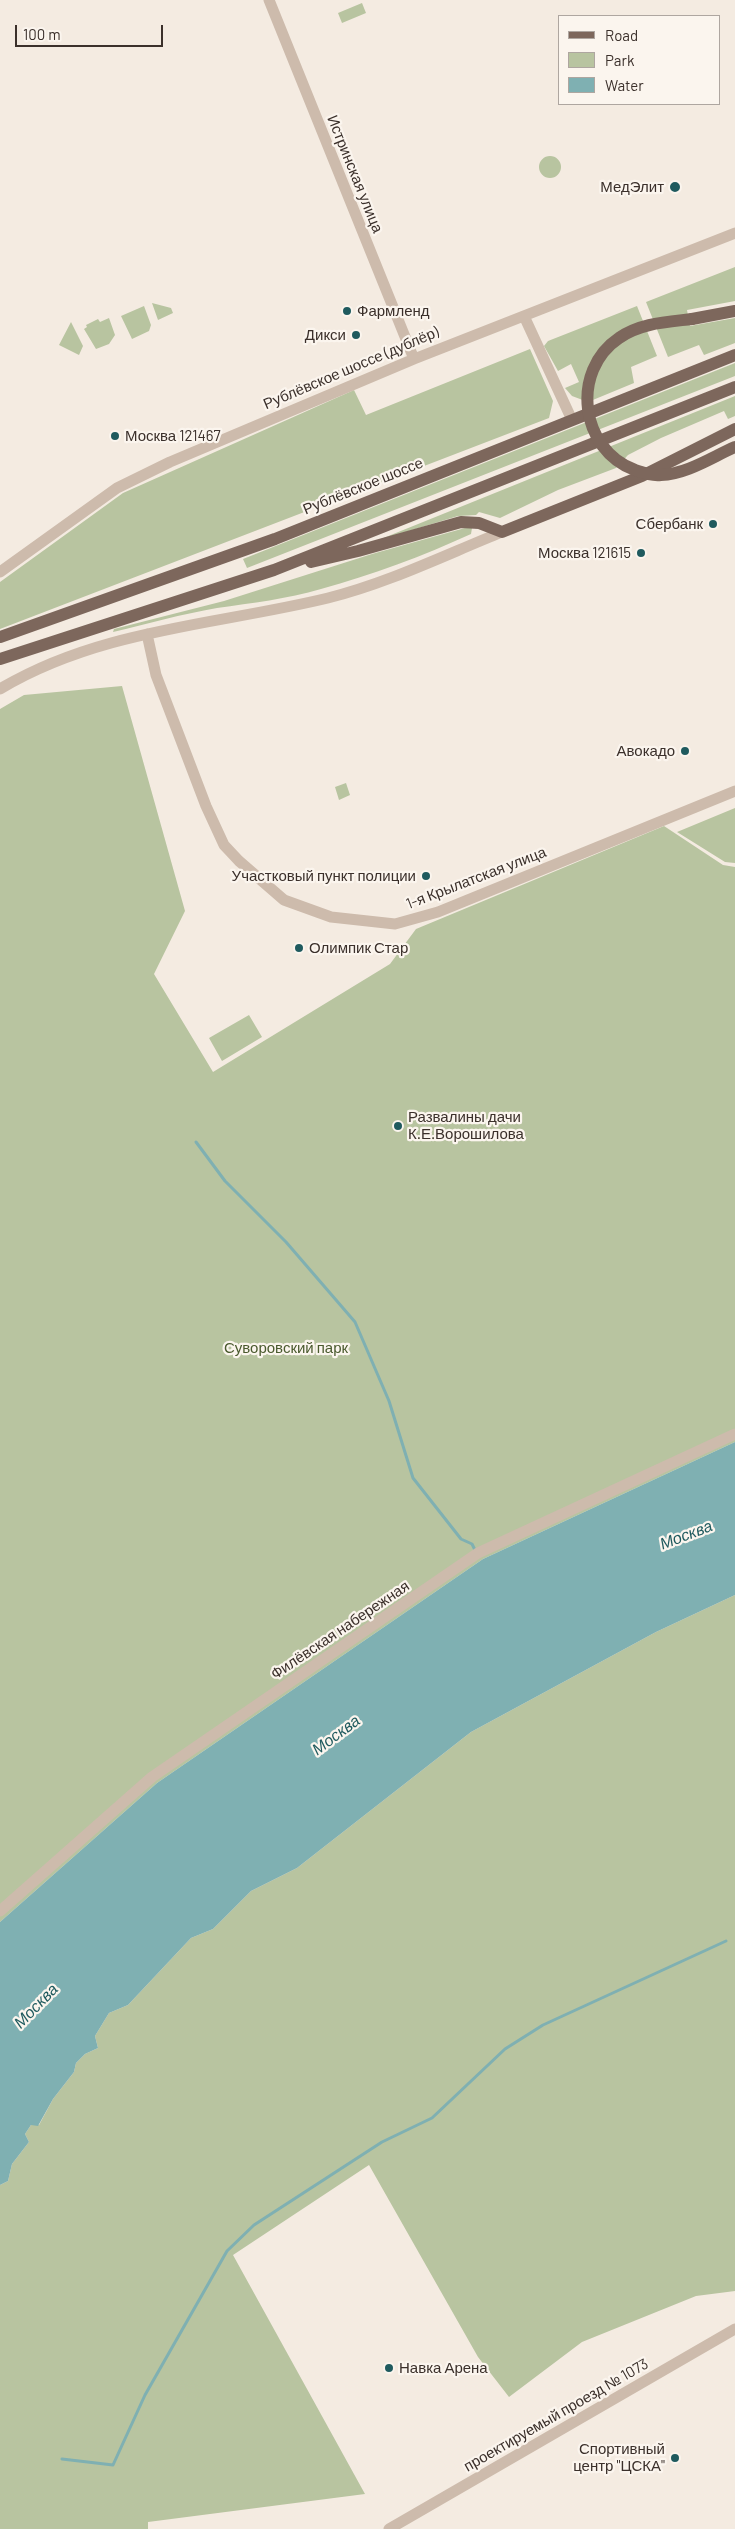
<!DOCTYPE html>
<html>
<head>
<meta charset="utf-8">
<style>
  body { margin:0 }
  #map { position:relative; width:735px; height:2529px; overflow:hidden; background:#f4ebe1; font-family:Barlow,sans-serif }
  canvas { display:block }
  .legend { position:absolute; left:558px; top:15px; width:162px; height:90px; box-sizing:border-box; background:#fbf5ee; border:1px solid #aea6a0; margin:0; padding:6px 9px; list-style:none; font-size:15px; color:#3b302b }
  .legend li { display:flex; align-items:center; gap:10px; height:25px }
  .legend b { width:25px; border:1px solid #aea6a0 }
  .scale { position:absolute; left:15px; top:25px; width:148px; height:22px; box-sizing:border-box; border:2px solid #3b302b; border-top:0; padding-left:6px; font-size:15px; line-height:18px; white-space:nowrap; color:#3b302b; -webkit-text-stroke:4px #fbf5ee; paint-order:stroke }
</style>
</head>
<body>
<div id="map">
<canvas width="735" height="2529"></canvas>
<ul class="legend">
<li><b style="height:6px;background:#7d675c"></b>Road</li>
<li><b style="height:14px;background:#b8c4a0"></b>Park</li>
<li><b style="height:14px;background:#7fb0b2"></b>Water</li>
</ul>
<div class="scale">100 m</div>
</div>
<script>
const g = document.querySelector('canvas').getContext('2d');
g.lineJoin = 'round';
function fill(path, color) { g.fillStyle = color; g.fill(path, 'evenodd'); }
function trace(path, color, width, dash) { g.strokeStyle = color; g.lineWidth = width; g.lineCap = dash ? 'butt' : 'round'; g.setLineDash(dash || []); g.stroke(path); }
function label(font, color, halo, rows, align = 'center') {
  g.font = font + ' Barlow,sans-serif'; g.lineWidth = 4.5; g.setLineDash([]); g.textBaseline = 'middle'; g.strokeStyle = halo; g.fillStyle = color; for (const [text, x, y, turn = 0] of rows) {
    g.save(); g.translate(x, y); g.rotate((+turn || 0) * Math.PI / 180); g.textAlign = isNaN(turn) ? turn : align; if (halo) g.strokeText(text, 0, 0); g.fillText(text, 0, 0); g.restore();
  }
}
fill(new Path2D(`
  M362,3L366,13L342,23L338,13Z
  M539 167a11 11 0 1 1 22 0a11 11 0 1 1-22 0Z
  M735,267V301L687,310L690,326L735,318V343L704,355L699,345L668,357L646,302Z
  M152,303L171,308L173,313L158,320Z
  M144,306L151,325L149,331L132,339L121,316Z
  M637,306L657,356L631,367L634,383L588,402L572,396L565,388L579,382L571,364L558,371L544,346L548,341Z
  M109,318L115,335L109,344L96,349L84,329L87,327L86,325L98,319L100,322Z
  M71,322L83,346L79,355L59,345Z
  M530,349L553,401L549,418L0,629V582L123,493L354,390L366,415Z
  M735,363V376L247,568L243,559Z
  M735,396V416L728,419L724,411L661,438L628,455L616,468L558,490L500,518L479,512L476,515L458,516L376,541Z
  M465,528H472L471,534C423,556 372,575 321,589C287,599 252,603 217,608C182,614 147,624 113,632L114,629L224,601L372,554Z
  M122,686L185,911L154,974L213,1072L390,964L416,929L664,826L723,865L735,867V1442L483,1559L157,1783L0,1922V709L24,695Z
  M346,783L350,795L339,800L335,787Z
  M735,808V863L725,862L677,832Z
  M249,1015L262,1037L222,1061L209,1038Z
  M735,1595V2291L696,2296L582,2342L509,2397L478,2357L369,2165L233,2255L365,2494L148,2522V2529H0V2185L8,2181L12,2164L29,2142L25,2134L31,2125H39L53,2099L74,2072L76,2063L85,2054L98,2048L95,2036L109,2013L128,2005L191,1938L213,1929L251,1891L297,1868L471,1732L656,1632Z`), '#b8c4a0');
fill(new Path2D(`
  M735,1442V1595L656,1632L471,1732L297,1868L251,1891L213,1929L191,1938L128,2005L109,2013L95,2036L98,2048L85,2054L76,2063L74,2072L53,2099L38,2126L31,2125L25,2134L29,2142L12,2164L8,2181L0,2185V1922L157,1783L483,1559Z`), '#7fb0b2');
trace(new Path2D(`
  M196,1142L225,1181L286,1242L355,1322L389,1401L413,1478L461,1539L472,1544L476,1552
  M62,2459L113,2465L145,2395L227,2251L254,2225L382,2142L432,2118L505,2049L543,2025L726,1941`), '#7fb0b2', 3);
trace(new Path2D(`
  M269,0L414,359
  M524,316L572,420
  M0,572L117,488L170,462L414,359L735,233
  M147,634L156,675L206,806L224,845L239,861L284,900L331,917L395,924L438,912L735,791
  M0,689C100,629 217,625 328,598C388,583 445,555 502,532
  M0,1911L152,1777L478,1553L735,1434
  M389,2529L735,2329`), '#cdbbac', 11);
trace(new Path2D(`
  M692,319L735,311
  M311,562L358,551L461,522L479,523L502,532L642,476L735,429
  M0,637L275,539L735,355
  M0,659L274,570L735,387`), '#7d675c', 12);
trace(new Path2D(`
  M692,319C667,322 640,323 619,338C570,371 580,450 635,470C644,473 652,476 661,475C687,474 712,457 735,447`), '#7d675c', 12);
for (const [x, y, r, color] of [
  [675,187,6,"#1f5a5e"],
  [347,311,5,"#1f5a5e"],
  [356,335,5,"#1f5a5e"],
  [115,436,5,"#1f5a5e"],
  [713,524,5,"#1f5a5e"],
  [641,553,5,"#1f5a5e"],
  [685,751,5,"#1f5a5e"],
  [426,876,5,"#1f5a5e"],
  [299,948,5,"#1f5a5e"],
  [398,1126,5,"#1f5a5e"],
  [389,2368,5,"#1f5a5e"],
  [675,2458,5,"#1f5a5e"]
]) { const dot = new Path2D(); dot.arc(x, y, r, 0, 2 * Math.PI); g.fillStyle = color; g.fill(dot); trace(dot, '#fbf5ee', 2); }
label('15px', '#3b302b', '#fbf5ee', [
  ["Истринская улица",355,174,68],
  ["Рублёвское шоссе (дублёр)",351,368,-23],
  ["Рублёвское шоссе",363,486,-22],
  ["1-я Крылатская улица",476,878,-21],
  ["Филёвская набережная",340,1630,-34],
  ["проектируемый проезд № 1073",556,2415,-30]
]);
label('15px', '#3b302b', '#fbf5ee', [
  ["МедЭлит",664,187],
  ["Фармленд",357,311,"left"],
  ["Дикси",346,335],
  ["Москва 121467",125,436,"left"],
  ["Сбербанк",703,524],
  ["Москва 121615",631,553],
  ["Авокадо",675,751],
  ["Участковый пункт полиции",416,876],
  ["Олимпик Стар",309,948,"left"],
  ["Развалины дачи",408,1117,"left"],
  ["К.Е.Ворошилова",408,1134,"left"],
  ["Навка Арена",399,2368,"left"],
  ["Спортивный",665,2449],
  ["центр \"ЦСКА\"",665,2466]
], 'right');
label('15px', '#4a5a2e', '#fbf5ee', [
  ["Суворовский парк",286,1348]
]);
label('italic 16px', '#1f5a5e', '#fbf5ee', [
  ["Москва",686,1535,-21],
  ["Москва",336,1735,-37],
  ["Москва",36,2006,-46]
]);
</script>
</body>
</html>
